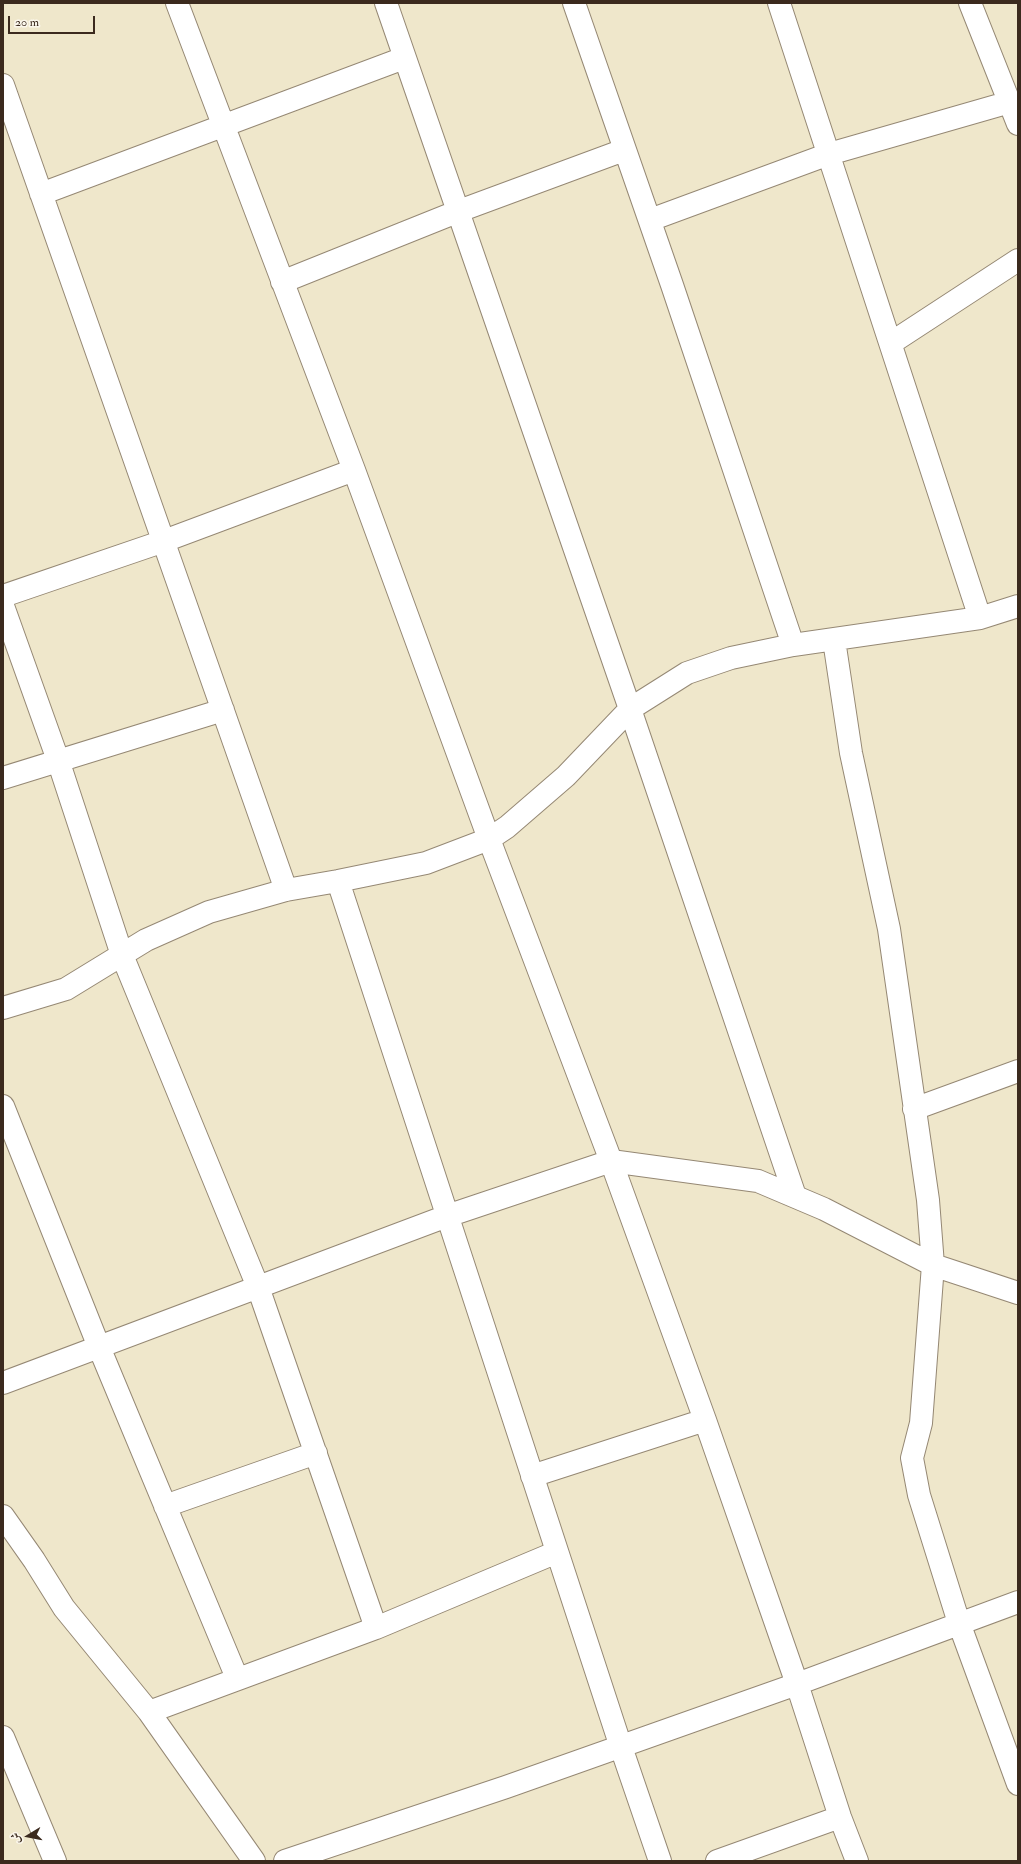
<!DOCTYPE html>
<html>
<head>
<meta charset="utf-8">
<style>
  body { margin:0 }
  #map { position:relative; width:1021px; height:1864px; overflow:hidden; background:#efe7cb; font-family:"IM FELL Double Pica",Amiri,serif }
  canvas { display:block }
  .frame { position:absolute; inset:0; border:4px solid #3b2a1e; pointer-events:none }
  .north { position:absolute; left:8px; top:1816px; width:40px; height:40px; -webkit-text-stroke:3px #fbf7ec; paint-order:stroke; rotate:260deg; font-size:11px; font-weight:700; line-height:16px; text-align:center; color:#3b2a1e }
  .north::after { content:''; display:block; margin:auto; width:14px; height:18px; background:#3b2a1e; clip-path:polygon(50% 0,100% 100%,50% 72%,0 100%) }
  .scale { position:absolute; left:8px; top:16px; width:87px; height:18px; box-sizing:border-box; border:2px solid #3b2a1e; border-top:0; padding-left:5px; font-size:12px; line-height:14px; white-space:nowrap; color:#3b2a1e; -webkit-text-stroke:3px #fbf7ec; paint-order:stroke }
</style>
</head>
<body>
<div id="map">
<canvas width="1021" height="1864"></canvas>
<div class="frame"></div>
<div class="north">ش</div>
<div class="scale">20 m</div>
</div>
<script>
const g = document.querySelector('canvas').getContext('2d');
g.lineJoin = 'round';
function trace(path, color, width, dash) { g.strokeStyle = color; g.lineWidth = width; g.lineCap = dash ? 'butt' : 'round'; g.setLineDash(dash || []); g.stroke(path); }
const minor = new Path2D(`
  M177,3L354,470L489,839L611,1161L705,1420L797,1684L840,1817L857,1861
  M386,3L630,709L795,1196
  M574,3L672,285L793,645
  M779,3L980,618
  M970,3L1018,124
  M3,85L286,890
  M41,194L404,58
  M650,220L829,154L1010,102
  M282,282L459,211L624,150
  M891,343L1018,260
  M3,596L164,541L354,470
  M3,606L58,760L122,955L258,1287L376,1628
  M834,640L851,753L889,929L928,1200L933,1265L921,1423L912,1458L919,1495L959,1623L1018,1784
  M3,778L223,710
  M338,881L621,1747L660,1861
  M3,1008L66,989L146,940L209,912L286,890L338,881L426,863L489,839L507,827L566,776L630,709L687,673L731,658L793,645L980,618L1018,606
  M3,1106L99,1347L237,1678
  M914,1109L1018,1071
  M3,1383L447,1216L611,1161L758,1181L824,1209L933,1265L1018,1293
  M532,1476L705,1420
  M165,1506L316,1453
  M3,1516L34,1560L64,1608L149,1712L254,1861
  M149,1712L376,1628L557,1552
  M3,1737L55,1861
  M285,1861L506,1787L797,1684L1018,1602
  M717,1861L840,1817`);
trace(minor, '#958874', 24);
trace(minor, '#fff', 22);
</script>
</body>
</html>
